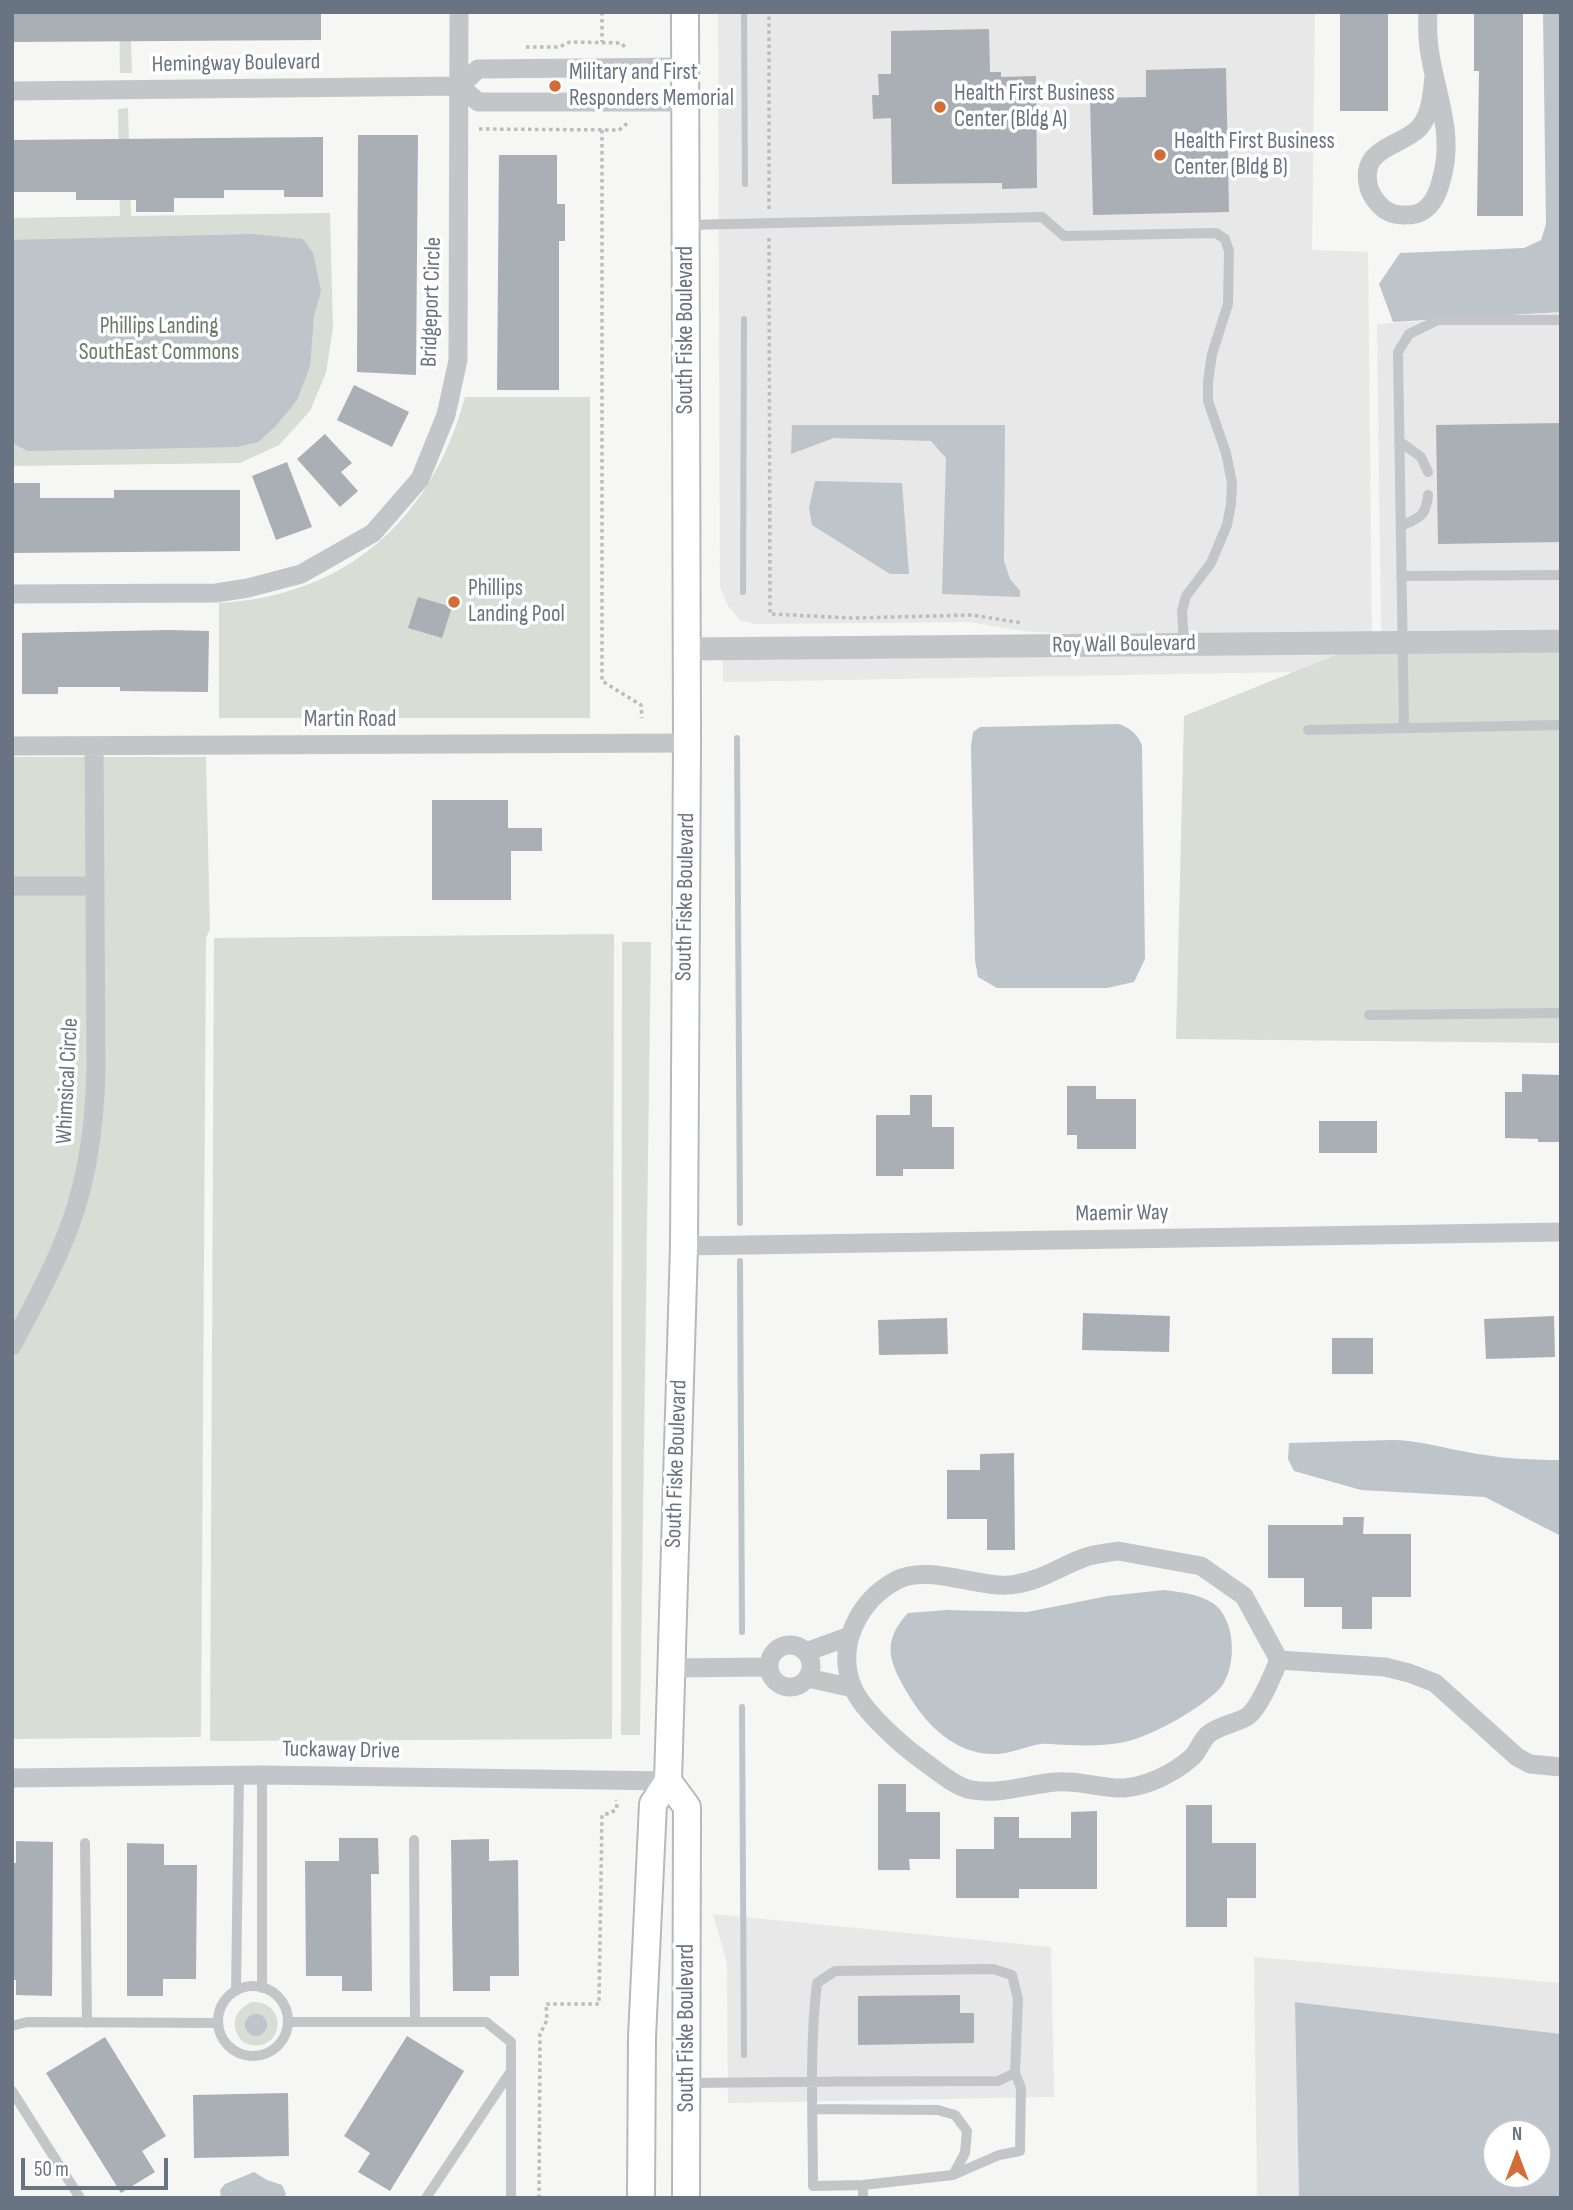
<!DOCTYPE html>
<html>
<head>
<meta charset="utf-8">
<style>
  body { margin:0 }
  #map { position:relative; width:1573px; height:2210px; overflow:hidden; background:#f6f7f4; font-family:"Sofia Sans Condensed",sans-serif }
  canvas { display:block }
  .frame { position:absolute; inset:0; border:14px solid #697482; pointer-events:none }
  .north { position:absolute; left:1482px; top:2119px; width:70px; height:70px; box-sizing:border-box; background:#fff; border:2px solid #c3c7cd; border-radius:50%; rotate:0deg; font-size:19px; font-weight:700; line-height:28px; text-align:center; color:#697482 }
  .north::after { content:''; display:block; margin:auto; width:24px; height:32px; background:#d26d39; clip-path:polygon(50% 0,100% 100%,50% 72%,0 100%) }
  .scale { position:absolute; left:21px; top:2158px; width:147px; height:32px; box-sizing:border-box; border:4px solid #697482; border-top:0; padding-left:9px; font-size:21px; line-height:24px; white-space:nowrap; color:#697482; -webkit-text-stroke:5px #fff; paint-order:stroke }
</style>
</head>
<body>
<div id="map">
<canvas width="1573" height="2210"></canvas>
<div class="frame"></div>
<div class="north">N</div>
<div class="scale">50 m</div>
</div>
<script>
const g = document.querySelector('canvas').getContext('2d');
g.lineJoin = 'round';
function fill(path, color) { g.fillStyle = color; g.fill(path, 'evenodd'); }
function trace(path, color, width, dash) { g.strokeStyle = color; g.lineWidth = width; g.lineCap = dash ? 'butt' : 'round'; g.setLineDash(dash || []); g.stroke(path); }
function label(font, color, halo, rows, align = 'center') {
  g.font = font + ' "Sofia Sans Condensed",sans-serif'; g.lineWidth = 7; g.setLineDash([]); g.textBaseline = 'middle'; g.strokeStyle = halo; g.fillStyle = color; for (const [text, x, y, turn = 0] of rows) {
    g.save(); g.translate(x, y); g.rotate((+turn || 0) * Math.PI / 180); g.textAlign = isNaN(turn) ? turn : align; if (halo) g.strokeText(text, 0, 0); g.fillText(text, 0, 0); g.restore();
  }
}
fill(new Path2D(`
  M718,12H1315L1312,250L1368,252L1372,632L1073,634L1022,631L969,622L756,624L740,620L728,606L720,587Z
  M1561,312V629L1381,631L1377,324Z
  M1338,654L1293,672L723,682V660Z
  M713,1914L1051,1947L1054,2097L728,2103L727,1963Z
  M1254,1957L1561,1983V2034L1296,2002L1299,2198H1257Z`), '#e7e8e7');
fill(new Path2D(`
  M119,12H130L132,73H120Z
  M128,108L131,216L330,213L333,328L326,373L310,411L279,445L240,463L12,466V218L120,216L118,109Z
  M465,397H590V718H219V603C347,596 432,519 465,397Z
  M1561,652V1043L1176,1039L1184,716L1338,654Z
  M12,757H206L210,929L206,938L201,1737L12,1739Z
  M614,934L612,1739L210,1741L214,938Z
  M622,942H651L640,1735H621Z
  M252,2002C293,2002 281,2060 243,2042C229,2027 233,2010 252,2002ZM251,2015L266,2030L262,2034H250L246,2030L247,2019Z`), '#d8ddd5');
fill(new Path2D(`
  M1543,12H1561V312L1393,322L1379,284L1400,253L1524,248L1541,240L1546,224Z
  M252,234L303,239L313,253L321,291L314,316L310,366L297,400L276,426L258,442L237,447L28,451L12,443V240Z
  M792,425H1005L1004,561L1010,579L1020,591V597L942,594L946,458L931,441L834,438L791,454Z
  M815,481L902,483L909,574H890L812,525L809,508Z
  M1118,724C1130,727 1138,735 1142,746L1145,959L1134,982L1107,988H997L978,977L975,960L971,746L973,732L980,727Z
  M1392,1440C1417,1440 1438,1447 1462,1451C1495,1458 1527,1460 1561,1460V1536L1485,1497L1361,1490L1294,1471L1288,1459L1289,1443Z
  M1164,1590C1181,1592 1200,1594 1214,1604C1236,1620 1237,1667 1221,1687C1206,1705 1163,1729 1141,1737C1118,1746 1092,1746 1068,1745C1059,1745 1049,1743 1041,1744C1026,1746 1011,1754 995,1754C956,1755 926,1725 908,1694C889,1662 881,1642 908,1613L947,1610L1027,1612L1108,1596Z
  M1295,2002L1561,2034V2198H1299ZM1496,2133H1538V2175H1496Z
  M245 2025a11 11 0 1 1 22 0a11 11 0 1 1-22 0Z
  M254,2172L267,2180L282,2185L286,2194L284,2198H221L220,2190L225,2184Z`), '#bdc4ca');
trace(new Path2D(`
  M744,12L745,184
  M743,592L744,319
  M737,738L740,1223
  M740,1261L742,1632
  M742,1707L744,2055`), '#bdc4ca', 6);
fill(new Path2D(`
  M12,12H321V40L12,42Z
  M1340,12H1388V111H1340Z
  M1474,12H1523V216H1477L1479,71H1474Z
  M989,29L990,72H1001V77L1036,76L1037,188L1002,189V183L892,184L891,118L873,119L872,95H879L878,74H891V31Z
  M1226,68L1229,212L1093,215L1090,98L1146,97V70Z
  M358,135H418L416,375L357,372Z
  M323,137V197H284V190H224V198H174V212H136V200H76V192H12V140Z
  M499,155H557V204H565V241H559V390H497Z
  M354,385L409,412L392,447L337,420Z
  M1561,423V542L1438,544L1436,425Z
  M325,434L352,463L341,472L358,491L340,507L297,459Z
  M287,462L312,527L276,540L252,476Z
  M12,483H40V498H114V490H240V551L12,553Z
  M418,597L452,607L442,638L408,628Z
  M169,630L209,631L208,692L120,691V687H58V694H22V633Z
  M432,800H508V828H542V851H511V900H432Z
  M1522,1074L1561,1075V1142H1538V1139L1505,1138V1092H1522Z
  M1067,1086H1096V1099H1136V1149H1077V1135H1067Z
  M910,1095H932V1127H954V1169H903V1176H876V1115H910Z
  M1319,1121H1377V1153H1319Z
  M1083,1313L1170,1316L1169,1352L1082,1350Z
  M1554,1316L1555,1357L1486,1359L1484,1319Z
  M947,1318L948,1354L879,1355L878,1320Z
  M1332,1338H1373V1374H1332Z
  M1014,1453L1015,1550H987V1519H947V1470H980V1454Z
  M1343,1517H1364L1363,1534H1411V1597H1372V1629H1342V1607H1304V1578H1268V1525H1343Z
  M878,1784H906V1812H940V1859H909L910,1870H878Z
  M1186,1805H1212V1843H1256V1898H1227V1927H1186Z
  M1097,1811V1889H1019V1898H956V1849H994V1817H1019V1838H1071V1812Z
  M339,1838H378L379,1874H371L372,1991H342V1976H306L305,1861H339Z
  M489,1839V1861L518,1860L519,1976H490V1991H453L451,1840Z
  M16,1841L53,1842L52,1996L16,1995V1980H12V1863H16Z
  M127,1843L164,1844V1865H197L196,1979H163V1996H127Z
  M960,1995V2013H974V2043L858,2045V1996Z
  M407,2036L464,2071L390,2191L358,2172L370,2153L344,2136Z
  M105,2037L166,2136L142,2151L155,2172L121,2193L46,2073Z
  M288,2093L289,2156L194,2158L193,2095Z`), '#a9afb5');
const secondary = new Path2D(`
  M668,1781L687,1807L686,2198
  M641,2198L642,2037L653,1804L668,1781L684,1246L687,743L685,12`);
trace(secondary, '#b5b9bd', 30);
trace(new Path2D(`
  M602,12V42
  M526,47H559L570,42L621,43L627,49
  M479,129L619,130L630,121
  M602,130V681L641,705L642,718
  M769,209V12
  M769,238L770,614L852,618L972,615L1022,623
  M539,2198L540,2034L547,2020L546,2004H599L602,1815L611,1813L617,1808L616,1800`), '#babcbf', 3.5, [3.5, 3.5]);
trace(new Path2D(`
  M687,225L1042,217L1064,236L1216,233L1225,239L1229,251L1228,304L1212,354L1208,382V401L1226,453L1232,483L1231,504L1227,525L1211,563L1186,596L1182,611L1184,644
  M1399,441L1421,457L1428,472
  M1401,526C1419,518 1426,517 1428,495
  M1401,576L1561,575
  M1404,728L1398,352L1409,334L1438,320H1561
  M1308,730L1561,725
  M1369,1015L1561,1013
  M262,1775V1988
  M414,1840L415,2022
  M85,1843L87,2023
  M218 2021a35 35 0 1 1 70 0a35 35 0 1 1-70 0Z
  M236,1991L239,1775
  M288,2022H486L511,2042V2198
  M12,2026L27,2022L218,2023
  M687,2083C791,2082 894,2081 998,2081L1015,2073L1018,1999L1012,1975L993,1969L835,1971L817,1983C809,2050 813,2119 813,2186L863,2185L953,2175L999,2155L1020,2151L1021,2088L1015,2073
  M12,2091L80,2198
  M813,2109L938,2110L955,2115L967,2131L965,2153L953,2175
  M863,2185V2198
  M426,2198L511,2071`), '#c3c5c9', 10);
trace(new Path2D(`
  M1428,12C1427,28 1428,45 1431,60C1439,103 1454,138 1441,181C1438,193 1432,206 1421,212C1413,216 1397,216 1389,212C1380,208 1372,197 1369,188C1358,147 1401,147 1419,128C1431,115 1432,94 1434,77
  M460,86L478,69L685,67
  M12,91L460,86L478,102H686
  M12,594L216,593L248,588L301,574L373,533L420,479L446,415L458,360L459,12
  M12,746L687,743
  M12,886H95
  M684,1246L1561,1232
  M12,1346C29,1313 48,1280 62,1245C87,1189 95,1128 96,1067L94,746
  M1118,1551L1201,1566L1244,1596L1279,1660C1273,1674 1260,1707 1248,1716C1240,1722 1221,1725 1210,1733C1201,1739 1199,1752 1191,1758C1174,1773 1148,1786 1124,1788C1104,1789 1079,1780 1056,1782C1028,1784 1001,1795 972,1790C955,1787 936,1770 922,1760C901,1745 863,1711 853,1688C835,1646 859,1600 897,1580C930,1563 983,1591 1017,1584C1042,1580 1063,1565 1086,1557C1096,1554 1107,1553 1118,1551Z
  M769 1666a21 21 0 1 1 42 0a21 21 0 1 1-42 0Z
  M806,1652L850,1636
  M1279,1660L1385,1667L1409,1673L1435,1683L1517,1757L1530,1764L1561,1767
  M672,1668L769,1667
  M808,1678L853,1688
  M12,1778L262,1775L668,1781`), '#c3c5c9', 19);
trace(new Path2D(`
  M687,649L1561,641`), '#c3c5c9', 23);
trace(secondary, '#fff', 26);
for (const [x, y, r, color] of [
  [555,86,7,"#d26d39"],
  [940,107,7,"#d26d39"],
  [1160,155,7,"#d26d39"],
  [454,602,7,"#d26d39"]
]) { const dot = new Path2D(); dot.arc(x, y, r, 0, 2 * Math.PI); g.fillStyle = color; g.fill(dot); trace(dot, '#fff', 2.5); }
label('23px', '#697482', '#fff', [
  ["Hemingway Boulevard",236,64,-1],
  ["Bridgeport Circle",432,302,-88],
  ["South Fiske Boulevard",686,330,-90],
  ["Roy Wall Boulevard",1124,645,-1],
  ["Martin Road",350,720],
  ["South Fiske Boulevard",686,897,-89],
  ["Whimsical Circle",68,1081,-87],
  ["Maemir Way",1122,1214,-1],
  ["South Fiske Boulevard",677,1464,-88],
  ["Tuckaway Drive",341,1751,1],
  ["South Fiske Boulevard",687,2028,-90]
]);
label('23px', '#697482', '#fff', [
  ["Military and First",569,73],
  ["Responders Memorial",569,99],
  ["Health First Business",954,94],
  ["Center (Bldg A)",954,120],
  ["Health First Business",1174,142],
  ["Center (Bldg B)",1174,168],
  ["Phillips",468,589],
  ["Landing Pool",468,615]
], 'left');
label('23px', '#697a67', '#fff', [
  ["Phillips Landing",159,327],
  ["SouthEast Commons",159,353]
]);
</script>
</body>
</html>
